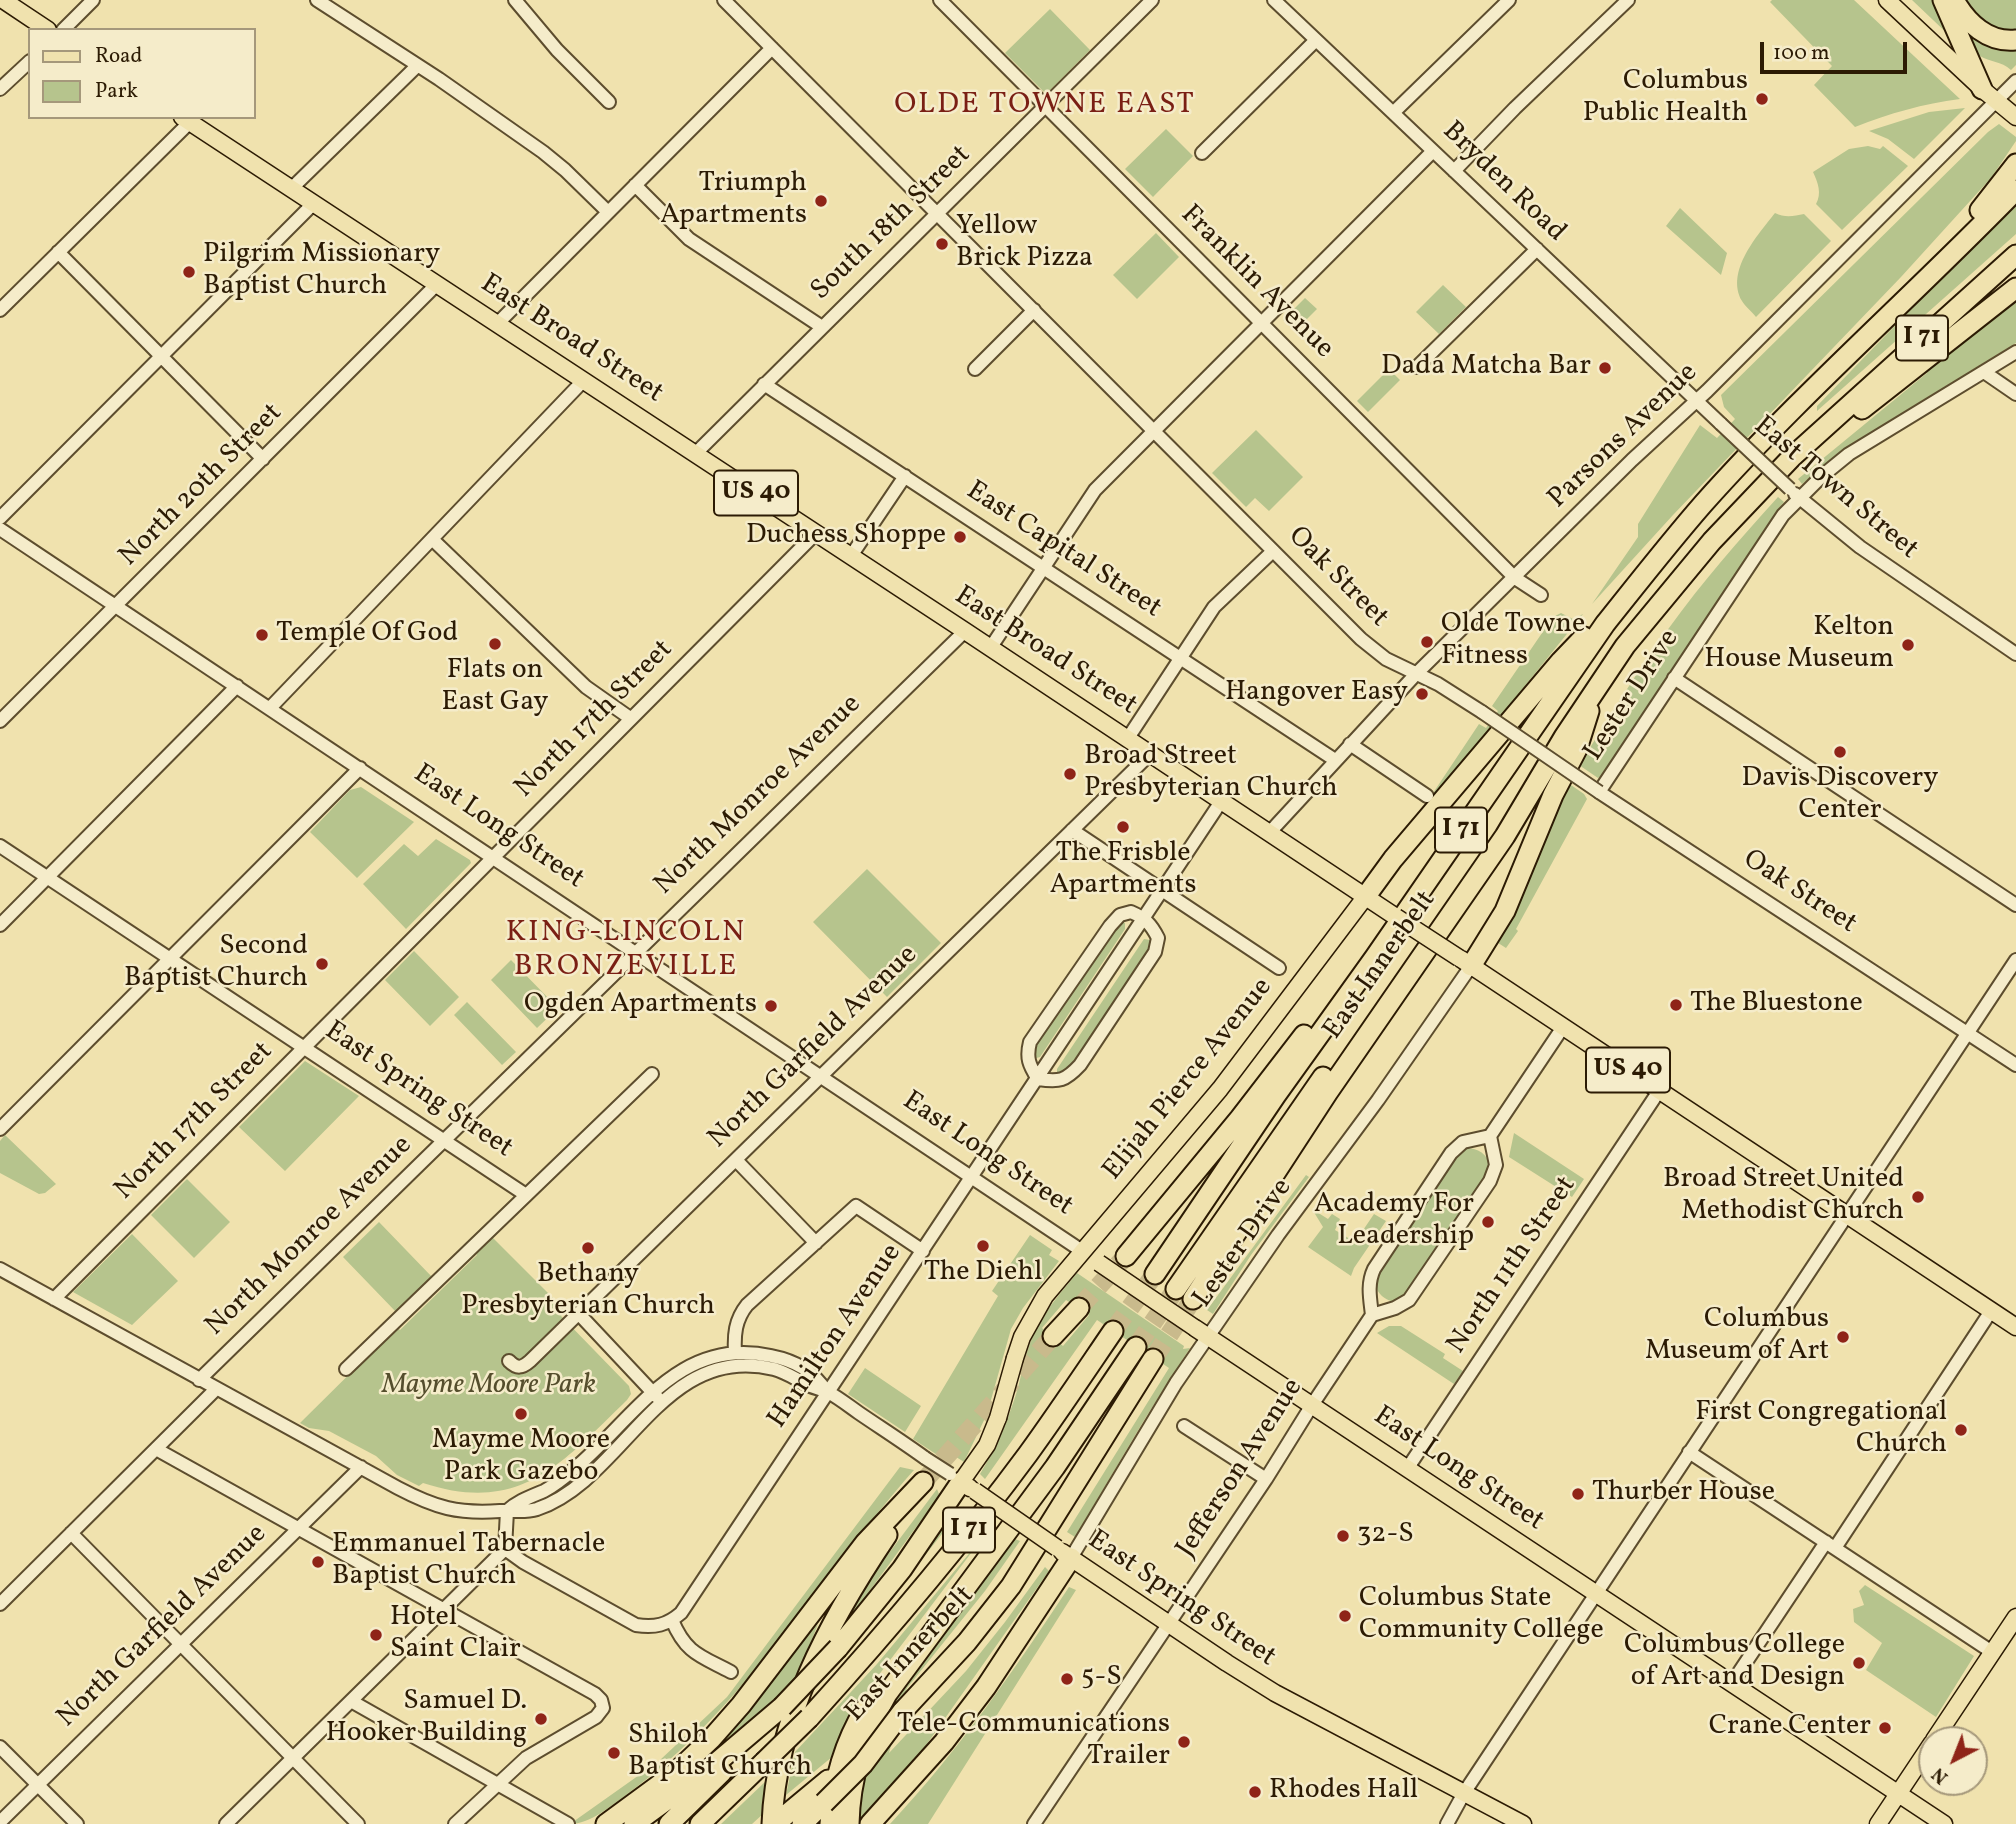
<!DOCTYPE html>
<html>
<head>
<meta charset="utf-8">
<style>
  body { margin:0 }
  #map { position:relative; width:2016px; height:1824px; overflow:hidden; background:#f0e2ae; font-family:Vollkorn,serif }
  canvas { display:block }
  .legend { position:absolute; left:28px; top:28px; width:228px; height:91px; box-sizing:border-box; background:#f5ecca; border:2px solid #a5987b; margin:0; padding:9px 12px; list-style:none; font-size:21px; color:#2c1b04 }
  .legend li { display:flex; align-items:center; gap:14px; height:35px }
  .legend b { width:35px; border:2px solid #a5987b }
  .north { position:absolute; left:1918px; top:1726px; width:70px; height:70px; box-sizing:border-box; background:#f5ecca; border:2px solid #a5987b; border-radius:50%; rotate:222deg; font-size:19px; font-weight:700; line-height:28px; text-align:center; color:#2c1b04 }
  .north::after { content:''; display:block; margin:auto; width:24px; height:32px; background:#8f2418; clip-path:polygon(50% 0,100% 100%,50% 72%,0 100%) }
  .scale { position:absolute; left:1760px; top:42px; width:147px; height:32px; box-sizing:border-box; border:4px solid #2c1b04; border-top:0; padding-left:9px; font-size:21px; line-height:24px; white-space:nowrap; color:#2c1b04; -webkit-text-stroke:5px #f5ecca; paint-order:stroke }
</style>
</head>
<body>
<div id="map">
<canvas width="2016" height="1824"></canvas>
<ul class="legend">
<li><b style="height:9px;background:#f0e2ae"></b>Road</li>
<li><b style="height:19px;background:#b6c48d"></b>Park</li>
</ul>
<div class="north">N</div>
<div class="scale">100 m</div>
</div>
<script>
const g = document.querySelector('canvas').getContext('2d');
g.lineJoin = 'round';
function fill(path, color) { g.fillStyle = color; g.fill(path, 'evenodd'); }
function trace(path, color, width, dash) { g.strokeStyle = color; g.lineWidth = width; g.lineCap = dash ? 'butt' : 'round'; g.setLineDash(dash || []); g.stroke(path); }
function label(font, color, halo, rows, align = 'center') {
  g.font = font + ' Vollkorn,serif'; g.lineWidth = 5; g.setLineDash([]); g.textBaseline = 'middle'; g.strokeStyle = halo; g.fillStyle = color; for (const [text, x, y, turn = 0] of rows) {
    g.save(); g.translate(x, y); g.rotate((+turn || 0) * Math.PI / 180); g.textAlign = isNaN(turn) ? turn : align; if (halo) g.strokeText(text, 0, 0); g.fillText(text, 0, 0); g.restore();
  }
}
fill(new Path2D(`
  M1772,0H1854L1960,99C1923,104 1890,113 1855,127L1814,85L1832,66L1770,2Z
  M1912,0H1938L1953,39Z
  M1959,0H2016V35L1977,21Z
  M1050,9L1090,50L1046,94L1005,53Z
  M1953,10L2016,49V65L2011,70C2001,61 1990,62 1980,56C1969,50 1958,21 1953,10Z
  M1965,108L1914,159L1888,139L1869,131L1929,112Z
  M1999,124L2016,137V141L1991,178L1901,277L1673,515L1592,604L1638,537V524L1700,425L1717,438L1735,419L1724,407L1721,395L1988,132Z
  M1166,129L1193,156L1153,197L1125,169Z
  M1868,146L1880,149L1883,146L1908,166L1842,230L1816,204C1822,193 1818,183 1813,172L1849,149Z
  M2016,201V234L1817,411V406Z
  M1680,208L1727,253L1721,275L1666,226Z
  M1775,213C1785,218 1794,216 1804,214L1831,241L1756,317C1752,312 1745,306 1742,301C1725,271 1758,235 1775,213Z
  M1156,233L1179,257L1137,299L1113,275Z
  M1443,285L1466,307L1439,334L1416,312Z
  M1305,298L1317,309L1295,331L1283,320Z
  M2016,298V343L1848,446L1802,484L1798,479L1927,373L1925,369Z
  M1389,369L1400,380L1368,412L1357,401Z
  M1256,430L1303,477L1269,511L1255,498L1246,507L1212,473Z
  M1778,497L1784,502L1779,508L1781,510L1602,776L1598,778L1579,765C1608,720 1636,672 1669,628C1702,582 1740,539 1778,497Z
  M1561,613L1573,619L1583,614L1407,832L1479,724L1486,728L1498,711L1492,706L1553,617Z
  M1568,783L1584,794L1587,799L1516,929L1518,931L1506,948L1495,941Z
  M361,787L414,822L357,878L310,832L350,790Z
  M436,839L470,860L471,863L406,929L363,884L404,844L418,856Z
  M867,869L941,943L887,997L813,922Z
  M1120,922L1125,923V929L1040,1057L1033,1059L1035,1046L1115,926Z
  M1144,939L1150,940L1149,949L1069,1070L1057,1075V1069Z
  M414,951L459,997L430,1026L385,980Z
  M511,960L558,1008L537,1028L491,980Z
  M467,1002L516,1052L502,1065L454,1015Z
  M305,1061L359,1096L285,1171L239,1127Z
  M1514,1133L1584,1179L1572,1197L1509,1157Z
  M5,1135L56,1184L45,1193L39,1194L0,1173V1141Z
  M1469,1148C1483,1150 1489,1157 1492,1172L1407,1297L1399,1302C1384,1302 1375,1292 1374,1278L1460,1151Z
  M1306,1175L1309,1177L1251,1255L1213,1314L1207,1310Z
  M187,1179L230,1222L194,1258L151,1215Z
  M1312,1209L1328,1219L1332,1214L1340,1219L1335,1230L1355,1242L1374,1214L1386,1221L1354,1268L1351,1276L1308,1247L1323,1227Z
  M379,1222L433,1278L397,1313L343,1257Z
  M132,1234L178,1281L132,1325L73,1292Z
  M1030,1235L1052,1250L1049,1255L1059,1261L1023,1308L1011,1329L987,1414L964,1462L953,1455L948,1462L913,1439L998,1296L992,1291Z
  M491,1236L566,1311L561,1316L629,1386L631,1394L627,1400C562,1463 521,1515 423,1483L419,1486L397,1475L376,1456L329,1431L309,1428L300,1423L397,1327L400,1330L477,1255L475,1252Z
  M1077,1273L1184,1346L1183,1349L1190,1348L1146,1417L1075,1537L1067,1532L1169,1368L1097,1320L985,1479L980,1474C996,1447 1008,1421 1017,1391C1023,1370 1026,1349 1036,1329C1047,1308 1062,1291 1077,1273ZM1066,1300L1089,1315L1063,1346L1042,1328Z
  M1389,1326H1401L1445,1354L1443,1358L1463,1371L1454,1384L1377,1333Z
  M865,1368L921,1406L905,1432L848,1394Z
  M900,1467L914,1470C817,1579 746,1708 626,1795C611,1806 590,1824 570,1824L659,1761L727,1697Z
  M937,1489L939,1494L936,1500L844,1626L842,1625L880,1565Z
  M964,1506L874,1620L943,1524Z
  M987,1532L875,1680L859,1705L838,1752L786,1795L795,1752L877,1664Z
  M1015,1539L1020,1541L985,1591L907,1688L889,1753L966,1671L1005,1622L1045,1567L1049,1571L900,1782L860,1821C861,1806 861,1788 865,1773C885,1686 961,1609 1015,1539Z
  M1865,1585L1974,1656L1936,1717L1866,1670L1882,1643L1854,1622L1853,1609L1864,1605L1859,1591Z
  M1069,1587L1076,1590L928,1824H890C959,1750 1013,1672 1069,1587Z
  M818,1624L797,1678L782,1695L736,1735L686,1775Z
  M768,1779L764,1813L752,1824H721Z`), '#b6c48d');
trace(new Path2D(`
  M1079,1308L1126,1256
  M1113,1331L1155,1274
  M1136,1347L1176,1289
  M1153,1359L1193,1299
  M923,1482L1053,1336`), '#c9ba8c', 19, [19, 10]);
const minor = new Path2D(`
  M317,0L439,79L543,152L565,170L608,212
  M515,0L557,50L609,102
  M724,0L1361,639L1386,659L1438,684L1482,712
  M940,0L1515,578L1541,595
  M1274,0L1721,424
  M63,30L93,0
  M0,89L30,61
  M1394,112L1509,0
  M1202,153L1316,40
  M1454,171L1515,108L1628,0
  M635,185L689,239L822,327
  M292,188L417,66
  M58,252L263,459
  M0,310L190,122
  M498,323L772,48
  M2016,352L1849,454L1822,476L1783,515L1599,792L2016,1065
  M1417,367L1537,249
  M975,369L1034,310
  M1984,372L2016,394
  M764,384L1335,760
  M696,453L1152,0
  M1795,494L1860,547L2016,654
  M0,518L314,203
  M0,529L1082,1251
  M432,539L586,687L630,718
  M851,556L905,476
  M991,647L1095,490L1433,151
  M1674,678L2016,905
  M270,708L584,380
  M0,721L437,284
  M1128,738L1214,607L1273,551
  M1350,744L1427,796
  M1072,830L1279,968
  M1270,832L1416,674L1632,460L1707,391L2016,81
  M0,846L526,1195
  M1131,912C1145,918 1151,924 1158,938L1155,952L1080,1065C1065,1081 1060,1082 1038,1079C1029,1065 1026,1058 1030,1042L1110,926L1120,915Z
  M0,925L237,686
  M0,1129L360,768
  M736,1160L816,1243
  M0,1269L398,1488C436,1508 458,1514 500,1511C513,1510 524,1513 537,1509C624,1480 662,1341 774,1369C786,1372 797,1380 808,1385C814,1388 822,1389 828,1392C839,1398 849,1406 859,1413C881,1428 903,1442 925,1458
  M54,1299L816,533
  M579,1314L657,1397
  M1372,1315L1395,1308L1409,1300L1490,1181L1496,1165L1490,1136
  M735,1353C734,1335 735,1320 747,1305L856,1206L923,1251
  M509,1361C517,1369 522,1368 530,1361L1151,753
  M346,1369L652,1074
  M199,1380L965,631
  M1184,1426L1266,1479
  M156,1449L595,1694L601,1700L603,1708L596,1717L526,1758L455,1824
  M1689,1452L1992,1652
  M1407,1469L1659,1091
  M507,1511C518,1501 530,1497 544,1491C555,1485 565,1477 574,1469C635,1418 678,1336 771,1356C796,1361 813,1371 827,1392
  M71,1533L358,1824
  M1835,1548L1991,1311
  M505,1549L523,1562L636,1625C655,1628 667,1625 681,1613L1222,800
  M1071,1558L1176,1383L1278,1235L1378,1100L1471,966
  M0,1604L216,1389
  M672,1620C686,1654 701,1656 731,1672
  M1732,1683L1826,1542
  M351,1701L568,1824
  M0,1747L77,1824
  M0,1822L361,1467
  M226,1824L505,1549L507,1511
  M1034,1824L1266,1479L1312,1405L1372,1315C1370,1298 1367,1284 1374,1269L1451,1153L1463,1142L1490,1136L1563,1027
  M1447,1824L1464,1793L2016,960`);
const major = new Path2D(`
  M3,0L48,30
  M1887,0L1982,89L2016,117
  M182,117L965,631L1396,917
  M1461,959L2016,1327
  M1195,1328L1944,1824
  M1015,1358L1022,1337L1045,1296L1220,1089L1366,896
  M970,1488L961,1482L987,1445L998,1418
  M1062,1552L1227,1663L1275,1693L1523,1824
  M1934,1740L2016,1617
  M1878,1824L1932,1743`);
const highway = new Path2D(`
  M1943,0L1982,89
  M1954,0C1967,23 1988,43 2016,40
  M1980,210L2016,164
  M1862,409L2016,288
  M1366,896L1393,859L1561,661L1584,637
  M1471,966L1505,911L1553,795L1577,749L1589,711
  M1126,1256L1240,1118L1304,1035
  M1155,1274L1276,1095L1375,957L1605,624C1637,584 1669,543 1703,504C1801,394 1913,296 2016,190
  M1176,1289L1323,1077
  M1193,1299L1328,1092L1505,836L1564,737L1625,646L1712,541L1792,457L2016,255
  M1053,1336L1079,1308
  M838,1648L902,1569L961,1482
  M902,1712L967,1642L1011,1586L1153,1359
  M809,1718C886,1633 960,1546 1028,1454C1057,1414 1085,1372 1113,1331
  M606,1824L674,1774L712,1738L741,1705L865,1543L923,1482
  M634,1824L709,1769L782,1707
  M669,1824L722,1772
  M700,1824L764,1762
  M772,1824C776,1718 829,1621 887,1535
  M775,1824L828,1780
  M802,1824L824,1803
  M830,1824C833,1784 844,1743 865,1709
  M849,1824C850,1777 864,1734 887,1694L1055,1467L1136,1347
  M870,1824L944,1742L986,1687L1071,1558`);
trace(minor, '#5d4d2e', 16);
trace(major, '#2c1b04', 19);
trace(highway, '#2c1b04', 23);
trace(minor, '#f5ecca', 12);
trace(major, '#f0e2ae', 16);
trace(highway, '#f0e2ae', 19);
const minorBridge = new Path2D(`
  M1721,424L1790,489
  M1482,712L1599,792
  M925,1458L950,1474`);
const majorBridge = new Path2D(`
  M1396,917L1459,958
  M1099,1263L1195,1328
  M998,1418L1015,1358
  M975,1491L1057,1548`);
const highwayBridge = new Path2D(`
  M782,1707L838,1648
  M764,1762L809,1718
  M824,1803L863,1764L902,1712`);
trace(minorBridge, '#5d4d2e', 16, []);
trace(majorBridge, '#2c1b04', 19, []);
trace(highwayBridge, '#2c1b04', 23, []);
trace(minorBridge, '#f5ecca', 12);
trace(majorBridge, '#f0e2ae', 16);
trace(highwayBridge, '#f0e2ae', 19);
for (const [x, y, r, color] of [
  [1762,99,7,"#8f2418"],
  [821,201,7,"#8f2418"],
  [942,244,7,"#8f2418"],
  [189,272,7,"#8f2418"],
  [1605,368,7,"#8f2418"],
  [960,537,7,"#8f2418"],
  [262,635,7,"#8f2418"],
  [1427,642,7,"#8f2418"],
  [495,644,7,"#8f2418"],
  [1908,645,7,"#8f2418"],
  [1422,694,7,"#8f2418"],
  [1840,752,7,"#8f2418"],
  [1070,774,7,"#8f2418"],
  [1123,827,7,"#8f2418"],
  [322,964,7,"#8f2418"],
  [1676,1005,7,"#8f2418"],
  [771,1006,7,"#8f2418"],
  [1918,1197,7,"#8f2418"],
  [1488,1222,7,"#8f2418"],
  [983,1246,7,"#8f2418"],
  [588,1248,7,"#8f2418"],
  [1843,1337,7,"#8f2418"],
  [521,1414,7,"#8f2418"],
  [1961,1430,7,"#8f2418"],
  [1578,1494,7,"#8f2418"],
  [1343,1536,7,"#8f2418"],
  [318,1562,7,"#8f2418"],
  [1345,1616,7,"#8f2418"],
  [376,1635,7,"#8f2418"],
  [1859,1663,7,"#8f2418"],
  [1067,1679,7,"#8f2418"],
  [541,1719,7,"#8f2418"],
  [1885,1728,7,"#8f2418"],
  [1184,1742,7,"#8f2418"],
  [614,1753,7,"#8f2418"],
  [1255,1792,7,"#8f2418"]
]) { const dot = new Path2D(); dot.arc(x, y, r, 0, 2 * Math.PI); g.fillStyle = color; g.fill(dot); trace(dot, '#f5ecca', 2.5); }
for (const [x, y, w] of [
  [1922,338,52],
  [756,493,84],
  [1461,830,52],
  [1628,1070,84],
  [969,1530,52]
]) { const box = new Path2D(); box.roundRect(x - w / 2, y - 22.5, w, 45, 5); g.fillStyle = '#f5ecca'; g.fill(box); trace(box, '#2c1b04', 2); }
label('bold 26px', '#2c1b04', null, [
  ["I 71",1922,338],
  ["US 40",756,493],
  ["I 71",1461,830],
  ["US 40",1628,1070],
  ["I 71",969,1530]
]);
label('28px', '#2c1b04', '#f5ecca', [
  ["Columbus",1748,83],
  ["Public Health",1748,115],
  ["Triumph",807,185],
  ["Apartments",807,217],
  ["Yellow",956,228,"left"],
  ["Brick Pizza",956,260,"left"],
  ["Pilgrim Missionary",203,256,"left"],
  ["Baptist Church",203,288,"left"],
  ["Dada Matcha Bar",1591,368],
  ["Duchess Shoppe",946,537],
  ["Olde Towne",1441,626,"left"],
  ["Fitness",1441,658,"left"],
  ["Kelton",1894,629],
  ["House Museum",1894,661],
  ["Temple Of God",276,635,"left"],
  ["Flats on",495,672,"center"],
  ["East Gay",495,704,"center"],
  ["Hangover Easy",1408,694],
  ["Broad Street",1084,758,"left"],
  ["Presbyterian Church",1084,790,"left"],
  ["Davis Discovery",1840,780,"center"],
  ["Center",1840,812,"center"],
  ["The Frisble",1123,855,"center"],
  ["Apartments",1123,887,"center"],
  ["Second",308,948],
  ["Baptist Church",308,980],
  ["The Bluestone",1690,1005,"left"],
  ["Ogden Apartments",757,1006],
  ["Broad Street United",1904,1181],
  ["Methodist Church",1904,1213],
  ["Academy For",1474,1206],
  ["Leadership",1474,1238],
  ["The Diehl",983,1274,"center"],
  ["Bethany",588,1276,"center"],
  ["Presbyterian Church",588,1308,"center"],
  ["Columbus",1829,1321],
  ["Museum of Art",1829,1353],
  ["First Congregational",1947,1414],
  ["Church",1947,1446],
  ["Mayme Moore",521,1442,"center"],
  ["Park Gazebo",521,1474,"center"],
  ["Thurber House",1592,1494,"left"],
  ["32-S",1357,1536,"left"],
  ["Emmanuel Tabernacle",332,1546,"left"],
  ["Baptist Church",332,1578,"left"],
  ["Columbus State",1359,1600,"left"],
  ["Community College",1359,1632,"left"],
  ["Hotel",390,1619,"left"],
  ["Saint Clair",390,1651,"left"],
  ["Columbus College",1845,1647],
  ["of Art and Design",1845,1679],
  ["5-S",1081,1679,"left"],
  ["Samuel D.",527,1703],
  ["Hooker Building",527,1735],
  ["Tele-Communications",1170,1726],
  ["Trailer",1170,1758],
  ["Crane Center",1871,1728],
  ["Shiloh",628,1737,"left"],
  ["Baptist Church",628,1769,"left"],
  ["Rhodes Hall",1269,1792,"left"]
], 'right');
label('28px', '#2c1b04', '#f5ecca', [
  ["Bryden Road",1503,183,44],
  ["South 18th Street",892,224,-44],
  ["Franklin Avenue",1256,283,45],
  ["East Broad Street",571,340,33],
  ["Parsons Avenue",1624,437,-44],
  ["North 20th Street",202,486,-45],
  ["East Town Street",1835,489,40],
  ["East Capital Street",1063,551,33],
  ["Oak Street",1337,578,45],
  ["East Broad Street",1045,652,33],
  ["Lester Drive",1633,696,-57],
  ["North 17th Street",595,720,-45],
  ["North Monroe Avenue",759,796,-44],
  ["East Long Street",498,828,34],
  ["Oak Street",1799,893,33],
  ["East Innerbelt",1381,966,-55],
  ["North Garfield Avenue",814,1048,-44],
  ["Elijah Pierce Avenue",1189,1080,-51],
  ["East Spring Street",418,1091,34],
  ["North 17th Street",195,1122,-45],
  ["East Long Street",987,1155,34],
  ["North Monroe Avenue",310,1237,-44],
  ["Lester Drive",1244,1244,-55],
  ["North 11th Street",1513,1266,-56],
  ["Hamilton Avenue",836,1337,-56],
  ["Jefferson Avenue",1241,1469,-57],
  ["East Long Street",1458,1470,34],
  ["East Spring Street",1181,1600,34],
  ["North Garfield Avenue",163,1627,-44],
  ["East Innerbelt",911,1655,-47]
]);
label('italic 28px', '#554e2d', '#f5ecca', [
  ["Mayme Moore Park",489,1387]
]);
g.letterSpacing = '2px';
label('30px', '#7a1f14', '#f5ecca', [
  ["OLDE TOWNE EAST",1045,106],
  ["KING-LINCOLN",626,934],
  ["BRONZEVILLE",626,968]
]);
g.letterSpacing = '0px';
</script>
</body>
</html>
